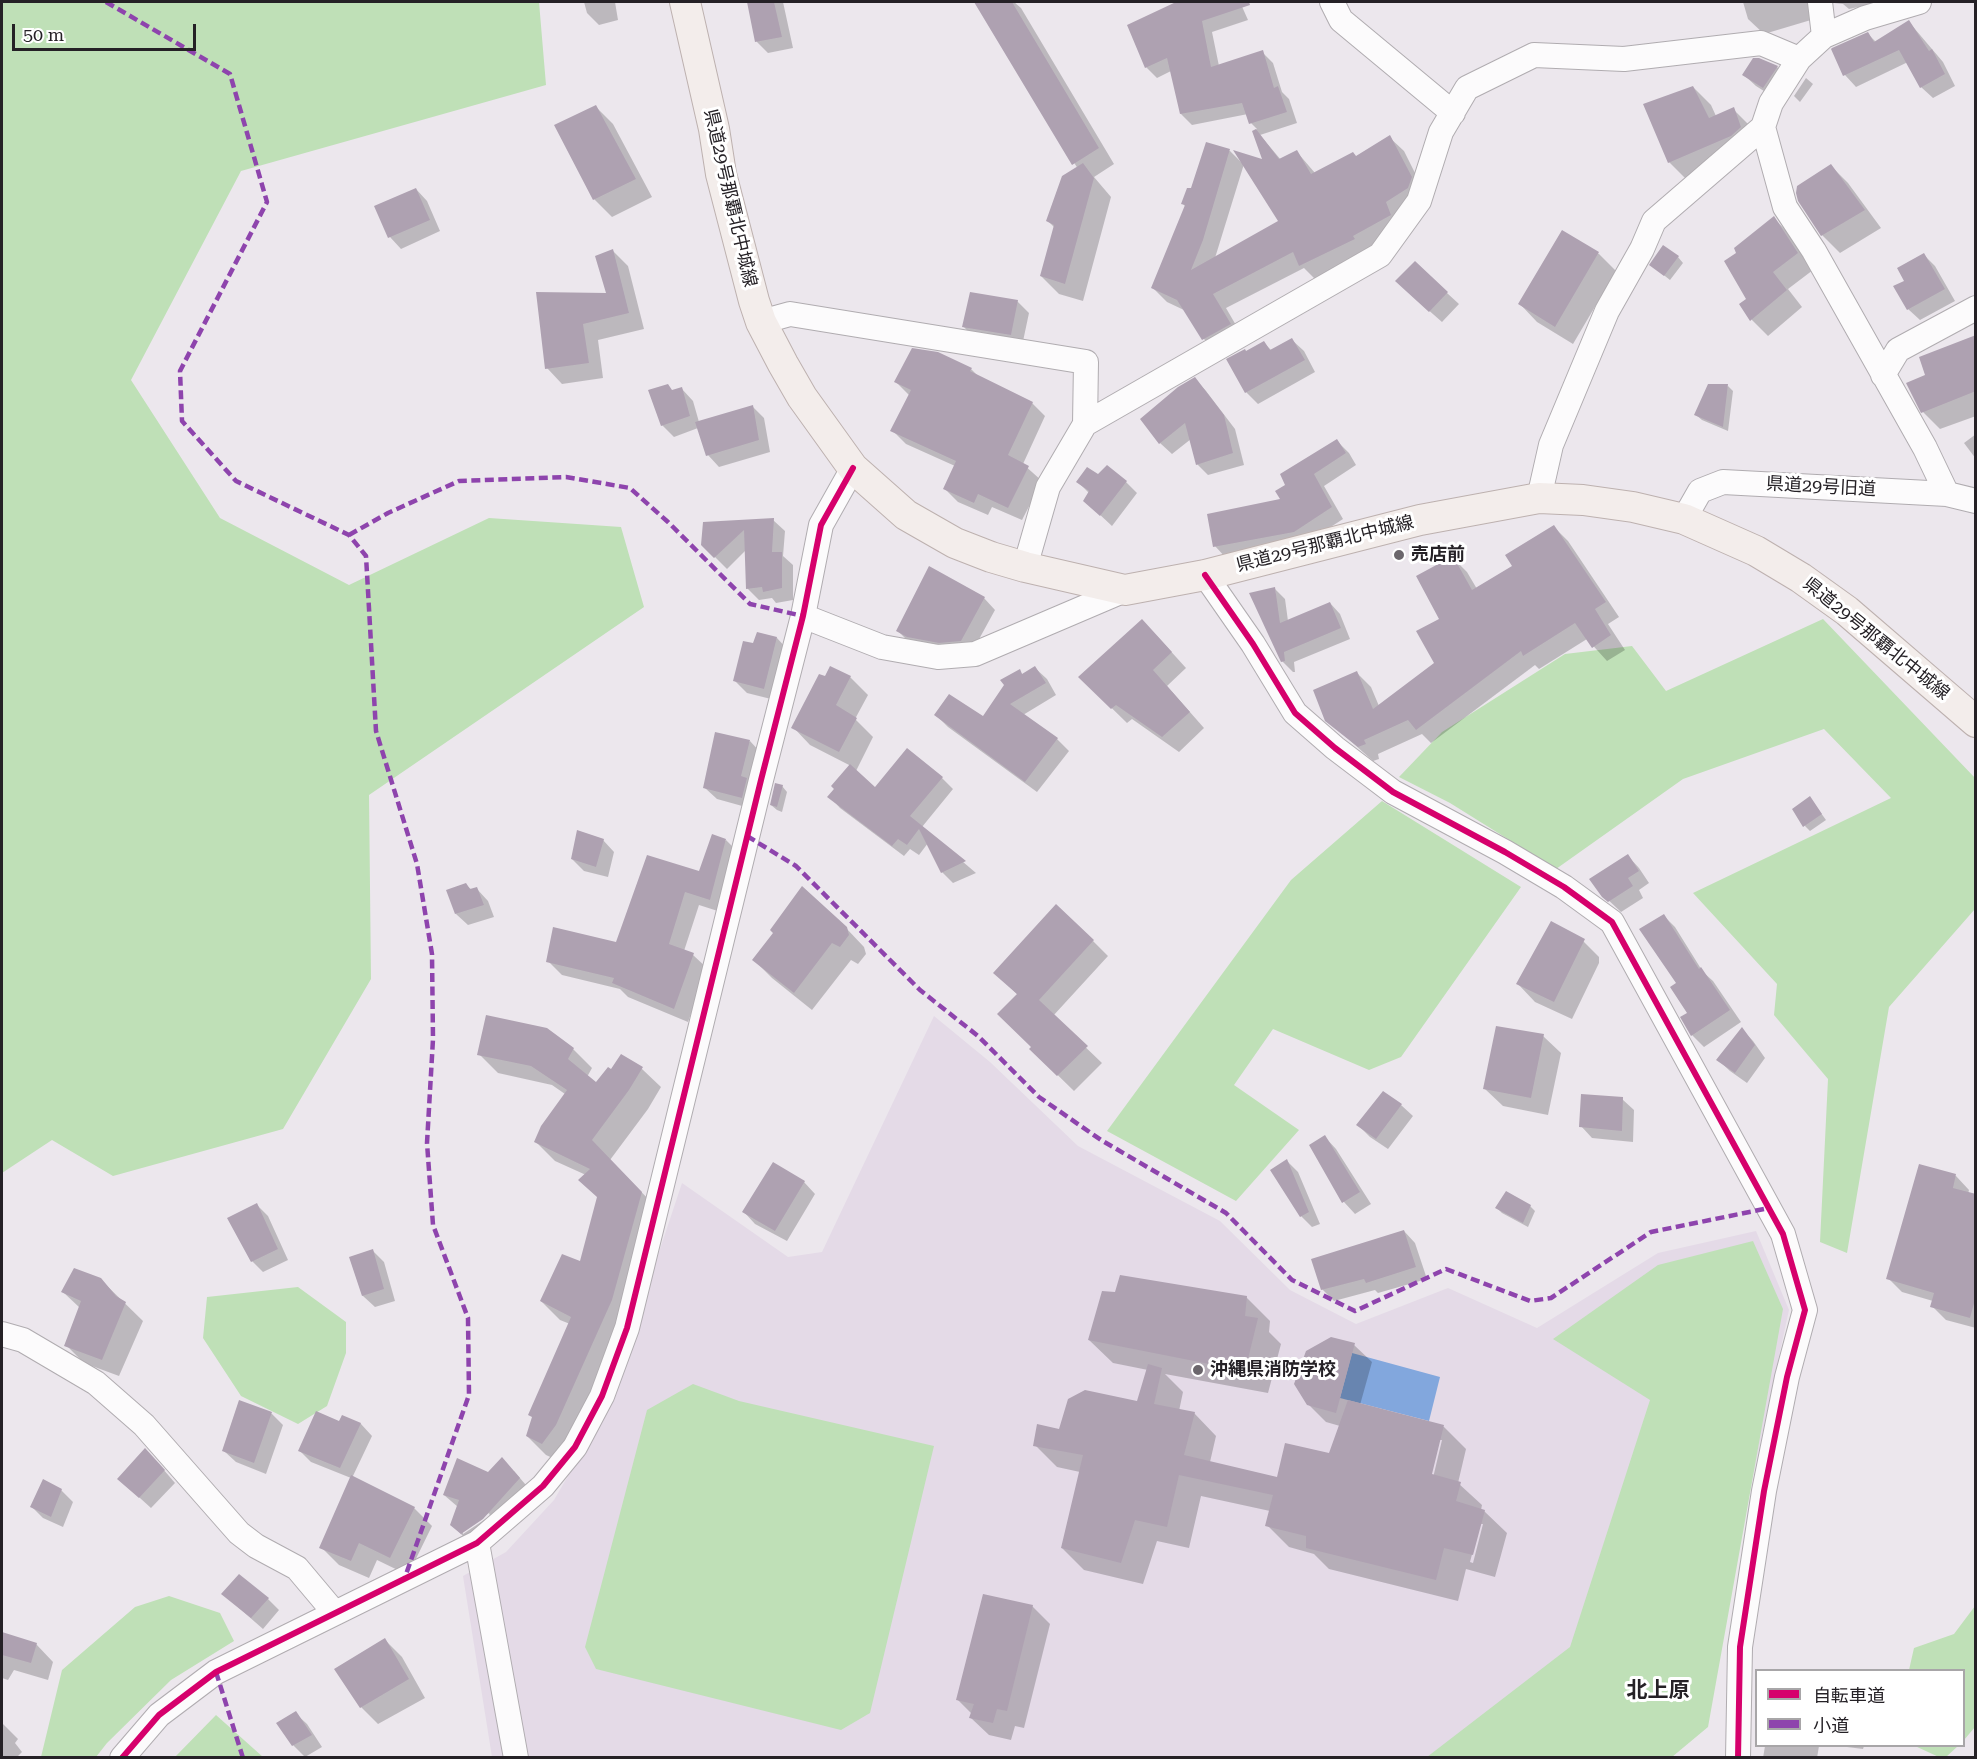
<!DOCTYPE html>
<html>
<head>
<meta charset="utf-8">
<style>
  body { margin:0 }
  #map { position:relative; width:1977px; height:1759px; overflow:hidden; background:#ece7ed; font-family:"Roboto Serif","Noto Sans JP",serif }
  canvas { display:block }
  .frame { position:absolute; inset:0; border:3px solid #252126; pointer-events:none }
  .legend { position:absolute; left:1755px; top:1669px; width:210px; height:78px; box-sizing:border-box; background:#fff; border:2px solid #a8a6a8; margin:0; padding:8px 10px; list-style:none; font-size:18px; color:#252126 }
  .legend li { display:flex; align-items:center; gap:12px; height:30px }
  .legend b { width:30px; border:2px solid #a8a6a8 }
  .scale { position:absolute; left:12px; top:24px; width:184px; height:27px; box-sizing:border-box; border:3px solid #252126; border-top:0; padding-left:8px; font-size:18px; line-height:21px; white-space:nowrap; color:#252126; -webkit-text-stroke:4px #fff; paint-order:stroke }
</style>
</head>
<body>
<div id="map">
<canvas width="1977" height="1759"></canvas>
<div class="frame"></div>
<ul class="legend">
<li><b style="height:8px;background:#d6006c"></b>自転車道</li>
<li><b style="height:8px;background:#8e44ad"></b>小道</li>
</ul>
<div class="scale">50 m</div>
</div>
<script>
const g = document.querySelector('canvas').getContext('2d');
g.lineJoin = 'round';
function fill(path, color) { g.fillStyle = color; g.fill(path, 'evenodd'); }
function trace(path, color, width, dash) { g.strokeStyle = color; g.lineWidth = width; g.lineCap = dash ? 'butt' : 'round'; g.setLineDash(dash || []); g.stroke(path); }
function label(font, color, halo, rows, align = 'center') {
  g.font = font + ' "Roboto Serif","Noto Sans JP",serif'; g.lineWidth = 6; g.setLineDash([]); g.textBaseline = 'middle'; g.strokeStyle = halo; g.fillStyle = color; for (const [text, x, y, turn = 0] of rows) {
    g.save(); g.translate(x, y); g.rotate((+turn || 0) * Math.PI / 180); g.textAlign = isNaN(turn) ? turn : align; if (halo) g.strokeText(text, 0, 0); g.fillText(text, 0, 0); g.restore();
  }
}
fill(new Path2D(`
  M934,1016L990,1062L1078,1146L1220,1221L1290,1290L1356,1324L1448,1288L1537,1328L1658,1253L1756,1231L1789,1310L1701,1716L1639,1757H492L463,1576L506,1552L554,1500L606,1411L682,1183L788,1257L822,1252Z`), '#e4dae7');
fill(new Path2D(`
  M2,2H539L546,85L241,171L131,380L220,518L349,585L489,518L621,527L644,607L369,795L371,979L283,1129L113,1176L52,1140L2,1173Z
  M1823,619L1976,779L1975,909L1889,1007L1847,1253L1820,1242L1828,1079L1774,1015L1777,984L1693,893L1891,798L1824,729L1683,779L1556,869L1450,803L1399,777L1442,732L1565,654L1632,646L1666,691Z
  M1382,801L1521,887L1401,1057L1369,1070L1273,1029L1234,1085L1299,1130L1236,1201L1107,1131L1291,880Z
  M1753,1241L1783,1309L1708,1727L1672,1757H1427L1570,1647L1650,1400L1553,1339L1658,1265Z
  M298,1287L346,1322V1353L327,1406L298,1424L241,1396L203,1338L207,1297Z
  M693,1384L739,1401L934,1446L870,1713L841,1730L596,1669L585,1647L647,1410Z
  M169,1596L220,1613L234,1641L171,1680L107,1743L96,1757H41L62,1670L135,1607Z
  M1975,1606V1727L1964,1740V1670H1909L1914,1648L1954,1634Z
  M216,1715L263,1757H175Z
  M1915,1746H1958L1946,1757L1941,1758Z`), '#bfe0b7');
fill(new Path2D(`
  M1352,1353L1440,1377L1429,1421L1340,1398Z`), '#82a7dd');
fill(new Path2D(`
  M584,2H615L618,20L599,25L587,13Z
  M749,2H783L793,48L768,53L757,42Z
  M975,2H1014L1021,8L1114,164L1094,177L1111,197L1083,301L1059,294L1041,276L1055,228L1048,221L1078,169Z
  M1203,2H1240L1248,20L1212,32L1219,66L1262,52L1273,63L1282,92L1289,99L1297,123L1260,135L1281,160L1297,152L1315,173L1356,157L1389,137L1404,151L1425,193L1405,230L1315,279L1304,268L1226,308L1244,339L1218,353L1204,339L1186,311L1167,302L1153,288L1186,207L1183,204L1192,190L1207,144L1230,151L1241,162L1265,161L1254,131L1257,129L1251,123L1248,114L1192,125L1181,114L1171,71L1157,78L1146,67L1177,11ZM1244,164L1280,222L1215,258Z
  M1743,2H1882L1849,9L1843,4L1834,3L1826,6L1821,17L1764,34L1748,19Z
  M1909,22L1943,62L1955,86L1933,98L1921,87L1908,62L1856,87L1845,75L1833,50L1868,34L1877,43Z
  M1777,67L1789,78L1775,98L1756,86L1744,75Z
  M1806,78L1813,84L1800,102L1794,96Z
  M1693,87L1711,105L1716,116L1733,109L1751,127L1687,180L1669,162Z
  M596,107L613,124L652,197L612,217L594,199L556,126Z
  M1831,166L1848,183L1881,228L1840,253L1822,235L1800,200Z
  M416,189L427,201L440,231L401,249L390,237L376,207Z
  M1774,218L1790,235L1813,270L1788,289L1802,307L1768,336L1752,320L1738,254Z
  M1562,232L1599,254L1616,271L1573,344L1537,322L1520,304Z
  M613,251L628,266L644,329L598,340L603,378L562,384L547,368L538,293L608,295Z
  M1924,255L1935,266L1955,301L1920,320L1908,309L1906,281Z
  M1678,257L1683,263L1670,280L1651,265Z
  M1409,293H1447L1459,304L1442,322Z
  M1017,301L1029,313L1022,346L975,339L964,327Z
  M1976,337V416L1940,429L1923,412L1927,376Z
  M1292,340L1304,351L1315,372L1258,404L1246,392L1228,360L1247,353L1264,343L1272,351Z
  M938,354L971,369L979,377L1032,403L1045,416L1023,464L1042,481L1022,520L992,507L988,515L958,502L945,489L955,466L906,444L892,430L910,396L896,382Z
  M1195,379L1206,391L1235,429L1244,465L1208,475L1197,464L1191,439L1172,454L1160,443Z
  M1728,386L1733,391L1728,431L1702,420L1696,415Z
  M682,389L693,401L699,422L753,407L764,418L770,452L719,467L708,455L698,428L674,437L662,425L673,392Z
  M1976,434V459L1964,443Z
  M1337,441L1349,453L1356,465L1324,486L1343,519L1306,543L1226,558L1215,546L1283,500Z
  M1099,475L1126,482L1137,493L1112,526L1097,512L1089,493L1077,481Z
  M773,520L785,531L783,556L793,565V600L776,603L772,598L759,600L747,588L746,550L727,569L703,545L704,523Z
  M1553,526L1568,541L1619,617L1608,624L1625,650L1607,661L1587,639L1539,669L1535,665L1431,743L1422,734L1378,754L1379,759L1373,761L1327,720L1357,673L1371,687L1379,706L1436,664L1441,619L1453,558L1467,572L1477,589L1514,567Z
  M1275,589L1285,599L1288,621L1330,603L1340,614L1350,639L1294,662L1295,672H1293L1282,661Z
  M984,598L995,610L972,652L909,642L898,631Z
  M1157,636L1186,668L1167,686L1204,728L1179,752L1132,719L1127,723L1080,677Z
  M777,638L788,650L775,700L747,693L735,681L754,645Z
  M1035,668L1047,679L1056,695L1023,715L1057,739L1069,751L1037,792L948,727L936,715L983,719L1019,671L1023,675Z
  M850,677L868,695L855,719L873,737L856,771L876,789L908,750L942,778L953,789L922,827L976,873L953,883L942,872L928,843L919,855L910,849L904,856L840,808L829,796L851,766L810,745L793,727Z
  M750,741L761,753L753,809L717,799L705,788Z
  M782,786L787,792L782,812L777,810L771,805Z
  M1810,798L1826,820L1810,831L1805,826Z
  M603,840L614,852L608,877L584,871L572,859Z
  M726,840L740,854L724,913L699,905L684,951L693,955L707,968L688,1022L628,997L620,989L562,975L548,961L617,943L700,873Z
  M1628,856L1639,868L1649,883L1639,890L1643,898L1621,912L1604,896Z
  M466,885L472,890L477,889L488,901L494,917L468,925L456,914Z
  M1664,916L1675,927L1703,972L1713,981L1741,1022L1704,1047L1692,1035L1689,1013L1678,984Z
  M846,928L864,947L866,954L858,964L851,960L812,1010L772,978L754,960Z
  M1581,939L1599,957V963L1572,1019L1535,1002L1518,984Z
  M1093,941L1108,956L1053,1016L1102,1063L1074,1091L1031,1049L1033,1047L1018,995L995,973Z
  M1742,1029L1753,1041L1765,1058L1747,1083L1730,1071L1718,1060Z
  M1543,1036L1561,1053L1548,1115L1503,1106L1485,1089Z
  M573,1049L592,1068L587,1077L596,1084L612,1071L621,1056L642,1069L661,1087L648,1109L610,1160L661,1212L631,1319L561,1462L546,1455L527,1436L570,1324L560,1320L541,1301L581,1263L599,1198L586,1175L555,1161L536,1142L565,1094L552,1085L498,1073L479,1054Z
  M1622,1099L1634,1110L1633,1142L1592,1138L1581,1126Z
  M1401,1105L1413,1116L1388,1149L1370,1137L1358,1125Z
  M1325,1137L1336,1149L1371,1204L1355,1214L1344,1202Z
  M1287,1161L1298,1172L1320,1224L1312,1227L1301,1216Z
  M1920,1166L1956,1176L1969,1190L1968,1194L1976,1196V1328L1946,1320L1932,1306L1933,1301L1902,1292L1888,1278Z
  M804,1182L815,1194L787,1241L755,1224L744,1212Z
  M257,1205L268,1216L288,1260L263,1272L252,1261Z
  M1530,1206L1535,1211L1528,1227L1502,1213L1497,1208Z
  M1404,1231L1415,1243L1427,1279L1378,1293L1375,1290L1334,1301L1322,1289Z
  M373,1251L384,1262L395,1301L375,1307L363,1296L351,1258Z
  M100,1279L143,1321L119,1376L84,1363L66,1345L80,1308L63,1292Z
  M1246,1297L1270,1321L1269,1332L1281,1344L1268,1393L1165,1374L1183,1392L1179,1411L1194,1413L1216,1436L1210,1462L1278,1478L1330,1455L1340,1426L1326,1422L1308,1404L1354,1345L1372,1362L1360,1405L1444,1427L1466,1449L1458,1483L1482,1505L1481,1510L1484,1511L1507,1533L1495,1577L1466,1569L1458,1601L1329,1569L1314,1554L1289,1547L1267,1525L1270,1511L1201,1496L1189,1548L1157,1541L1143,1584L1084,1570L1062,1548L1080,1472L1057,1467L1035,1445L1060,1430L1138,1402L1148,1370L1113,1363L1089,1340ZM1439,1440H1442L1432,1482L1429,1481ZM1480,1524H1483L1473,1563L1470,1562Z
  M240,1402L272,1414L283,1425L266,1474L236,1462L224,1451Z
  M343,1417L361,1424L372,1436L352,1478L414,1508L432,1526L408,1575L377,1560L369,1578L339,1565L321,1547L351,1478L311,1462L300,1451L340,1423Z
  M157,1462L175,1483L151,1508L119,1479Z
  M514,1471L531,1491L495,1530L463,1536L452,1525L458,1507L444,1495L488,1474ZM489,1513L490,1516L463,1534V1530Z
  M61,1490L73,1502L63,1527L43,1518L32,1507Z
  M223,1594L268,1599L279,1610L263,1629Z
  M1032,1606L1050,1624L1024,1728L1015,1726L1011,1740L989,1735L971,1718L972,1714L958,1700Z
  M2,1634L36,1644L53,1662L48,1680L14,1670L8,1680L2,1678Z
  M385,1640L402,1657L425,1698L378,1724L361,1707Z
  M295,1713L307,1724L322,1747L305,1757L293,1745L278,1723Z
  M2,1723L18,1739L15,1743L22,1752L16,1758H2Z
  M1765,1746H1819L1817,1758H1763Z
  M1839,1746H1864L1863,1749Z`), '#0003');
fill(new Path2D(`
  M747,2H774L782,37L755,42Z
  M974,2H1012L1099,148L1072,165Z
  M1176,2H1249L1250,5L1202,21L1211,67L1263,50L1274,88L1278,86L1287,112L1249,124L1242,103L1180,114L1167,58L1145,68L1127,25Z
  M1909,20L1929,51L1932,49L1945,74L1920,88L1899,50L1843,76L1831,49L1832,48L1868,32L1874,42Z
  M1753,58H1759L1778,66L1763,88L1742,75Z
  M1693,86L1709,118L1734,107L1741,127L1731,136L1668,163L1643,104Z
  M596,105L636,179L593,200L554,125Z
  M1256,129L1279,159L1297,150L1311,174L1353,152L1356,156L1390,135L1412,177L1408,188L1386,202L1391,215L1353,236L1355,239L1299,266L1293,252L1213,294L1231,324L1202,340L1177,300L1151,288L1185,205L1181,204L1187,188H1191L1206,142L1230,149L1203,240L1191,270L1278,221L1233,150L1262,159L1252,131Z
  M1083,163L1094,178L1065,284L1040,276L1054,225L1046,221L1062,176Z
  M1831,164L1865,210L1821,236L1798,201L1796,193L1797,186Z
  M416,188L430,220L388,238L374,206Z
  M1774,216L1798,253L1773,272L1787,290L1750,321L1739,304L1746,299L1724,261L1736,253L1734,248Z
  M1562,230L1599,252L1555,327L1518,304Z
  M1663,245L1679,256L1664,276L1649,265Z
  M613,249L629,313L583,324L589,363L545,369L536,292L606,293L595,256Z
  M1924,253L1945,289L1907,310L1893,286L1904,281L1897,268Z
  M1415,261L1448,292L1429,312L1395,281Z
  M970,292L1018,300L1011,335L962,327Z
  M1976,335V391L1921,413L1906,383L1925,375L1919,357Z
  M1292,338L1305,360L1245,393L1226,359L1245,349L1246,351L1264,341L1270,350Z
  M912,348L938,352L972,368L970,371L1033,402L1008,455L1029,466L1008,508L978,494L974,503L943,489L956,461L890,431L911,390L894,382Z
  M1195,377L1224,415L1233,453L1196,465L1185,423L1159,444L1140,419L1178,387Z
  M668,384L672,390L682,387L690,416L661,426L648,390Z
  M1708,384H1728L1723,427L1694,415Z
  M753,405L759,440L706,456L695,422Z
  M1337,439L1346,453L1314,474L1332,507L1294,532L1213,547L1207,514L1280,499L1275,491L1285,485L1280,474Z
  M1107,465L1127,481L1100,516L1083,501L1089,491L1076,482L1087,467L1098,474Z
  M774,518L772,552H782V588L763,592L762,587L746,589L744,530L714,558L701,545L703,522Z
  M1554,525L1606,602L1595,609L1611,635L1592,648L1575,623L1523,656L1521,651L1416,730L1408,720L1364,740L1366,744L1358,747L1325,721L1313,690L1357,671L1373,709L1434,663L1416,631L1439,619L1416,576L1453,556L1472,590L1512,566L1505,555Z
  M929,566L985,597L961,641L939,643L907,637L896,631Z
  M1275,587L1280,623L1330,602L1341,628L1284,652L1285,661L1281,662L1249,593Z
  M1142,619L1172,652L1153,670L1190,712L1162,737L1116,705L1111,709L1078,677Z
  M757,632L777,637L764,689L733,681L743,641L753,643Z
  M830,666L851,676L836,705L857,718L839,752L791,728L819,674L825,676Z
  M1035,666L1046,683L1010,704L1058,738L1025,782L934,715L949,694L983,716L1004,685L1000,680L1020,669L1022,674Z
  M715,732L750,740L741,776L747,778L742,798L703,788Z
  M907,748L943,777L910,816L966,861L941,873L919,829L907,845L898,839L892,846L827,797L834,789L831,786L850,764L875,787Z
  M775,783L783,785L777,807L770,805Z
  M1810,796L1822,814L1803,827L1792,809Z
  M577,830L604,839L596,867L571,859Z
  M712,834L726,839L710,900L685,892L669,944L694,953L674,1009L612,983L614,978L546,962L553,927L616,942L647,855L699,871Z
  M1628,854L1639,871L1628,878L1633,886L1608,902L1602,897L1589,879Z
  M466,883L470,889L477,887L484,905L455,914L446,890Z
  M802,886L847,927L849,935L840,947L832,943L794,993L752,960L773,933L770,930Z
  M1056,904L1094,940L1039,1000L1088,1046L1057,1076L1029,1049L1031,1047L997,1014L1017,994L993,973Z
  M1664,914L1699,969L1701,967L1730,1010L1691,1036L1680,1017L1687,1013L1670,987L1676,983L1639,929Z
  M1551,921L1585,939L1554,1002L1516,984Z
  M486,1015L547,1028L574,1048L568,1059L596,1082L608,1067L611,1069L621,1054L643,1067L629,1090L592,1140L642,1192L612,1300L556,1425L542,1444L526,1436L532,1417L528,1415L571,1317L540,1301L562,1254L580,1261L597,1197L578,1180L590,1169L534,1142L541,1126L567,1090L531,1066L477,1055Z
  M1496,1026L1544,1034L1531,1098L1483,1089Z
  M1742,1027L1755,1045L1735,1073L1716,1060Z
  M1383,1091L1402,1104L1376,1139L1356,1125Z
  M1581,1094L1623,1097L1622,1131L1579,1127Z
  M1325,1135L1360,1192L1342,1203L1309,1145Z
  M1287,1159L1309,1212L1300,1217L1270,1170Z
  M773,1162L805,1181L775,1231L742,1212Z
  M1919,1164L1956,1174L1953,1188L1976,1194V1296L1970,1318L1930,1307L1934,1293L1886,1279Z
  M1506,1191L1531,1205L1523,1223L1495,1208Z
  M257,1203L278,1249L251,1262L227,1218Z
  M1404,1230L1416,1267L1366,1283L1364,1279L1321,1290L1311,1259Z
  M373,1249L384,1289L362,1296L349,1257Z
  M74,1268L101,1278L116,1296L126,1302L102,1360L64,1346L81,1301L61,1292Z
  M1120,1275L1247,1296L1245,1316L1258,1318L1245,1371L1088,1340L1102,1291L1115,1292Z
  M1331,1337L1355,1343L1336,1413L1307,1405L1294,1384L1306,1351Z
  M1148,1364L1162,1368L1154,1404L1195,1412L1184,1455L1277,1477L1285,1443L1329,1453L1348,1400L1444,1425L1432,1474L1461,1482L1456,1501L1485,1510L1473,1555L1444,1548L1436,1580L1306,1548V1536L1265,1526L1273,1495L1179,1475L1167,1527L1135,1520L1121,1563L1061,1548L1083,1455L1033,1446L1037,1424L1059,1429L1068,1399L1085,1390L1137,1401Z
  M239,1400L272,1412L254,1463L222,1451Z
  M316,1411L339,1421L342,1415L361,1423L340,1468L298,1451Z
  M145,1448L165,1470L139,1498L117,1479Z
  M502,1457L520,1478L483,1519L461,1534L450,1525L459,1500L443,1495L457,1458L488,1472Z
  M351,1475L415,1507L390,1558L359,1543L351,1561L319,1548Z
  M43,1479L62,1489L51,1517L30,1507Z
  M239,1574L269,1598L251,1618L221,1594Z
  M983,1594L1033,1605L1007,1711L997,1709L993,1723L969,1718L974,1704L956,1700Z
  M2,1632L37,1643L31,1663L2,1655Z
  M385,1638L409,1679L360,1708L334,1669Z
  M296,1711L312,1735L292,1746L276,1723Z`), '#aea1b1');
const minor = new Path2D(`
  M1332,2L1341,20L1453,113
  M1820,2L1824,36
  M1763,127L1785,207L1814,251L1925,448L1947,494
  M761,322L790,314L1086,362L1085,424L1048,487L1025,567
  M1883,375L1898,350L1976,308
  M1085,424L1380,255L1419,201L1441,132L1467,88L1534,55L1624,59L1761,43L1799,59
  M1539,498L1551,445L1607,311L1642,249L1654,221L1763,127L1771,103L1799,59L1824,36L1865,18L1919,2
  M1684,519L1700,491L1723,482L1947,494L1976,501
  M1205,575L1253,644L1295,713L1335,748L1393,792L1505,852L1564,887L1612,922L1783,1234L1805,1310L1787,1377L1764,1491L1740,1647L1738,1758
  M803,616L882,647L938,657L975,654L1125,590
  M2,1334L23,1340L96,1383L144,1425L239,1533L256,1546L297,1568L334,1612
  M477,1543L516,1758
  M122,1758L159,1715L216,1672L477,1543L543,1486L575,1447L602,1396L627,1328L761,780L803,616L821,525L853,468`);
const major = new Path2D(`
  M685,2L714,129L721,174L754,301L761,322L783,364L802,397L853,468L906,515L955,543L991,557L1025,567L1125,590L1205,575L1420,520L1539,498L1583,500L1633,507L1684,519L1756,551L1801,578L1847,611L1976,722`);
trace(minor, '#b0acb0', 26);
trace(major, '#bdb1af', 32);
trace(minor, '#fcfbfc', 24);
trace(major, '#f3edeb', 30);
trace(new Path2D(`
  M106,2L230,74L267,202L180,371L182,421L236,481L349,535L366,556L376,731L417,864L432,954L433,1039L427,1143L433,1225L468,1318L469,1395L404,1580
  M349,535L388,513L459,481L566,477L630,488L668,522L750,604L803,616
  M747,836L796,866L920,990L978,1036L1039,1097L1101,1140L1226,1213L1292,1280L1355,1311L1446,1269L1530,1301L1551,1298L1651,1232L1769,1208
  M216,1672L243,1758`), '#8e44ad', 4.5, [9, 4.5]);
trace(new Path2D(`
  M1205,575L1253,644L1295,713L1335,748L1393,792L1505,852L1564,887L1612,922L1783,1234L1805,1310L1787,1377L1764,1491L1740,1647L1738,1758
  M122,1758L159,1715L216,1672L477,1543L543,1486L575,1447L602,1396L627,1328L761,780L803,616L821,525L853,468`), '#d6006c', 6);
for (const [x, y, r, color] of [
  [1399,555,6,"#6b666c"],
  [1198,1370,6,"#6b666c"]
]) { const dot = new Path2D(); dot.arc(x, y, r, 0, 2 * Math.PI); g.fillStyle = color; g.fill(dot); trace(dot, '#fff', 2); }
label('18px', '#252126', '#fff', [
  ["県道29号那覇北中城線",730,198,77],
  ["県道29号旧道",1821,487,3],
  ["県道29号那覇北中城線",1325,544,-14],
  ["県道29号那覇北中城線",1876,639,39]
]);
label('bold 18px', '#252126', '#fff', [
  ["売店前",1411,555],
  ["沖縄県消防学校",1210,1370]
], 'left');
label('bold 21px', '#252126', '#fff', [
  ["北上原",1658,1691]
]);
</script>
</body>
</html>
